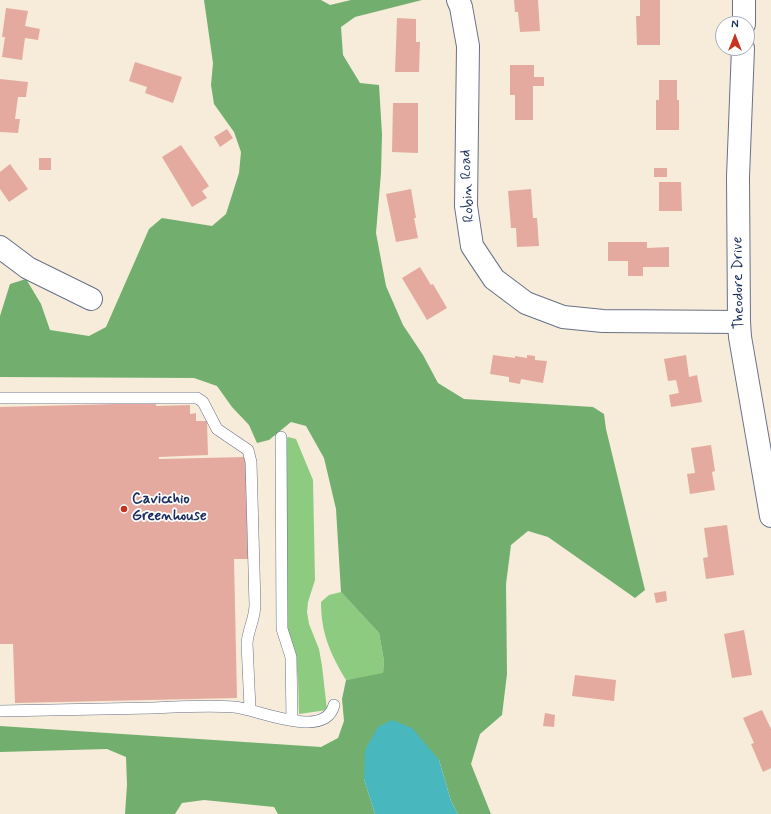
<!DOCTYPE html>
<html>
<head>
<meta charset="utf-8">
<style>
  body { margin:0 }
  #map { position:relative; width:771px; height:814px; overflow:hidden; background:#f6ecd9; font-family:Mynerve,sans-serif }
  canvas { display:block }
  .north { position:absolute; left:715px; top:16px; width:40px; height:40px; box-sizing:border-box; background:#fff; border:1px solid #a4acbf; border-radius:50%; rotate:0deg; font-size:11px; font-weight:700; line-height:16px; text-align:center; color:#1b2f5e }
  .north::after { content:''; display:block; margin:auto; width:14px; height:18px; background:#c8321e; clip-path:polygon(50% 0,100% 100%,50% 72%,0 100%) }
</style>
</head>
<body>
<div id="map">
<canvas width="771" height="814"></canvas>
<div class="north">N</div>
</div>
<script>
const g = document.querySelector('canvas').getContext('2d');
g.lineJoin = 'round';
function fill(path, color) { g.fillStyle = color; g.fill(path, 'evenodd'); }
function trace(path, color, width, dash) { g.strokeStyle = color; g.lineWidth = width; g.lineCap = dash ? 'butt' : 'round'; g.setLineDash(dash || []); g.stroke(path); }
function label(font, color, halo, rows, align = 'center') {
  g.font = font + ' Mynerve,sans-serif'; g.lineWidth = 3.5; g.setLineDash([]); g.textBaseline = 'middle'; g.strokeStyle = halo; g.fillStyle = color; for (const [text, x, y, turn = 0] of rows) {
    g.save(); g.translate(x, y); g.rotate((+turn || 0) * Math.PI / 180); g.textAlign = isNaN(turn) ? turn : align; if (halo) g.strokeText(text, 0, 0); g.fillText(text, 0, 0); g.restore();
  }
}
fill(new Path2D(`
  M288,437L296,439L313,480L315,580L308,602L307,612L309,624L319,649L322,666L327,710L299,714C298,684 300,661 286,633L285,438Z
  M341,592L379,633L384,661L383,674L346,680C330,653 321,633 321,602L329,595Z`), '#8dcb81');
fill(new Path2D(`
  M204,0H321L330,5L351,0H422L355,17L341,27L343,55L360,83L379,85L382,134L381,173L376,233L386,286L403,325L423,355L438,383L464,399L593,407L604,414L606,429L645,590L635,598L548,537L528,531L511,545L506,584L507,674L502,715L480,734L471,764L491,814H458L451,801L439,760L364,779L375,814H278L274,807L204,800L182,803L175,814H125L127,785L126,757L107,749L0,752V726L321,747L338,738L344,721L342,699L346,680L383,673L384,661L379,633L341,592L336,509L324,458L306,426L291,422L269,440L257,443L249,425L232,407L217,386L194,378L0,377V316L10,284L26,279L41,304L50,330L89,336L106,327L149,229L162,218L212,226L226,214L239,173L241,152L234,132L214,104L211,85L213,63Z`), '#72af6f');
fill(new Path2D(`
  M392,720L412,728L439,760L451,801L458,814H375L364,779L365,750L378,727Z`), '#48b8be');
fill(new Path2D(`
  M514,0H538L540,31L520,32L518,12H515Z
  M640,0H660V45H637L636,16H640Z
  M6,8L28,11L25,26L40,29L38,40L25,38L22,60L2,57L5,37H2Z
  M397,18L416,19V42H420L419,72H395Z
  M135,62L182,77L173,103L145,93L147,87L129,81Z
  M510,65H534V77H544V86H533V120H515V95H510Z
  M0,79L28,82L26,97H18L15,119H20L18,133L0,132Z
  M659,80H677V100H679V130H656V100H659Z
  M393,103H418V153L392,152Z
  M227,129L233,138L220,147L214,137Z
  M181,145L209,186L202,191L207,198L192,207L162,157Z
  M39,158H51V170H39Z
  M10,164L28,189L9,202L0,189V172Z
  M654,168H667V177H654Z
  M659,182H681L682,211H659Z
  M411,189L416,218H414L418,238L396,242L386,194Z
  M531,189L533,218H537L539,246L517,247L516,228H511L508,191Z
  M608,242H647V248L669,247V267H643V276H628V261H608Z
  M420,267L431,285L433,284L447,308L427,320L402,278Z
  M493,355L515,358V356L527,358V355L535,356V360L547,361L543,383L521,379L520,384L509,382V377L490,374Z
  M686,355L689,377L697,375L702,402L671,407L669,395L679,393L676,380L668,381L664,359Z
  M156,403V406L190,405V414L196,413V421H207L208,455L159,457V459L246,457L249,559H234L237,698L15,703L13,644H0V407Z
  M711,445L715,471L712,472L715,490L690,494L687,474L695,473L691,448Z
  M727,525L734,575L706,579L703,558L708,557L704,528Z
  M666,591L667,601L656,603L654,593Z
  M744,630L752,675L732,678L724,634Z
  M575,675L616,680L614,701L572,696Z
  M762,710L771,729V768L763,772L751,744L754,743L743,718Z
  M545,713L555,715L554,727L543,726Z`), '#e5aa9f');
const service = new Path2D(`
  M0,398H197L203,402L217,429L248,450L251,462L255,605C255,618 248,630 247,643L250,709
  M281,437L282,629L291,657L292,720
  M0,711C51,710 101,709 152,708C179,707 207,705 234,707C258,709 325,741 334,705`);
const minor = new Path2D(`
  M458,0L461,7L468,46L466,206L472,246L494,279L526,303L563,317L603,321L739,322
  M744,0V24
  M743,48L738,177L739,322L740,337L771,516
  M0,247L28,268L91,299`);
trace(service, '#687189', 12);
trace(minor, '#687189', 24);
trace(service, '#fff', 11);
trace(minor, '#fff', 22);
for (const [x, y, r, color] of [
  [124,509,4,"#c8321e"]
]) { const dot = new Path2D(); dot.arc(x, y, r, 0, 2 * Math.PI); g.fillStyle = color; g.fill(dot); trace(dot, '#fff', 1.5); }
label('15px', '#1b2f5e', '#fff', [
  ["Robin Road",468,186,-93],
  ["Theodore Drive",739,283,-91]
]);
label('bold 15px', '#1b2f5e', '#fff', [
  ["Cavicchio",132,500],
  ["Greenhouse",132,517]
], 'left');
</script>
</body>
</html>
